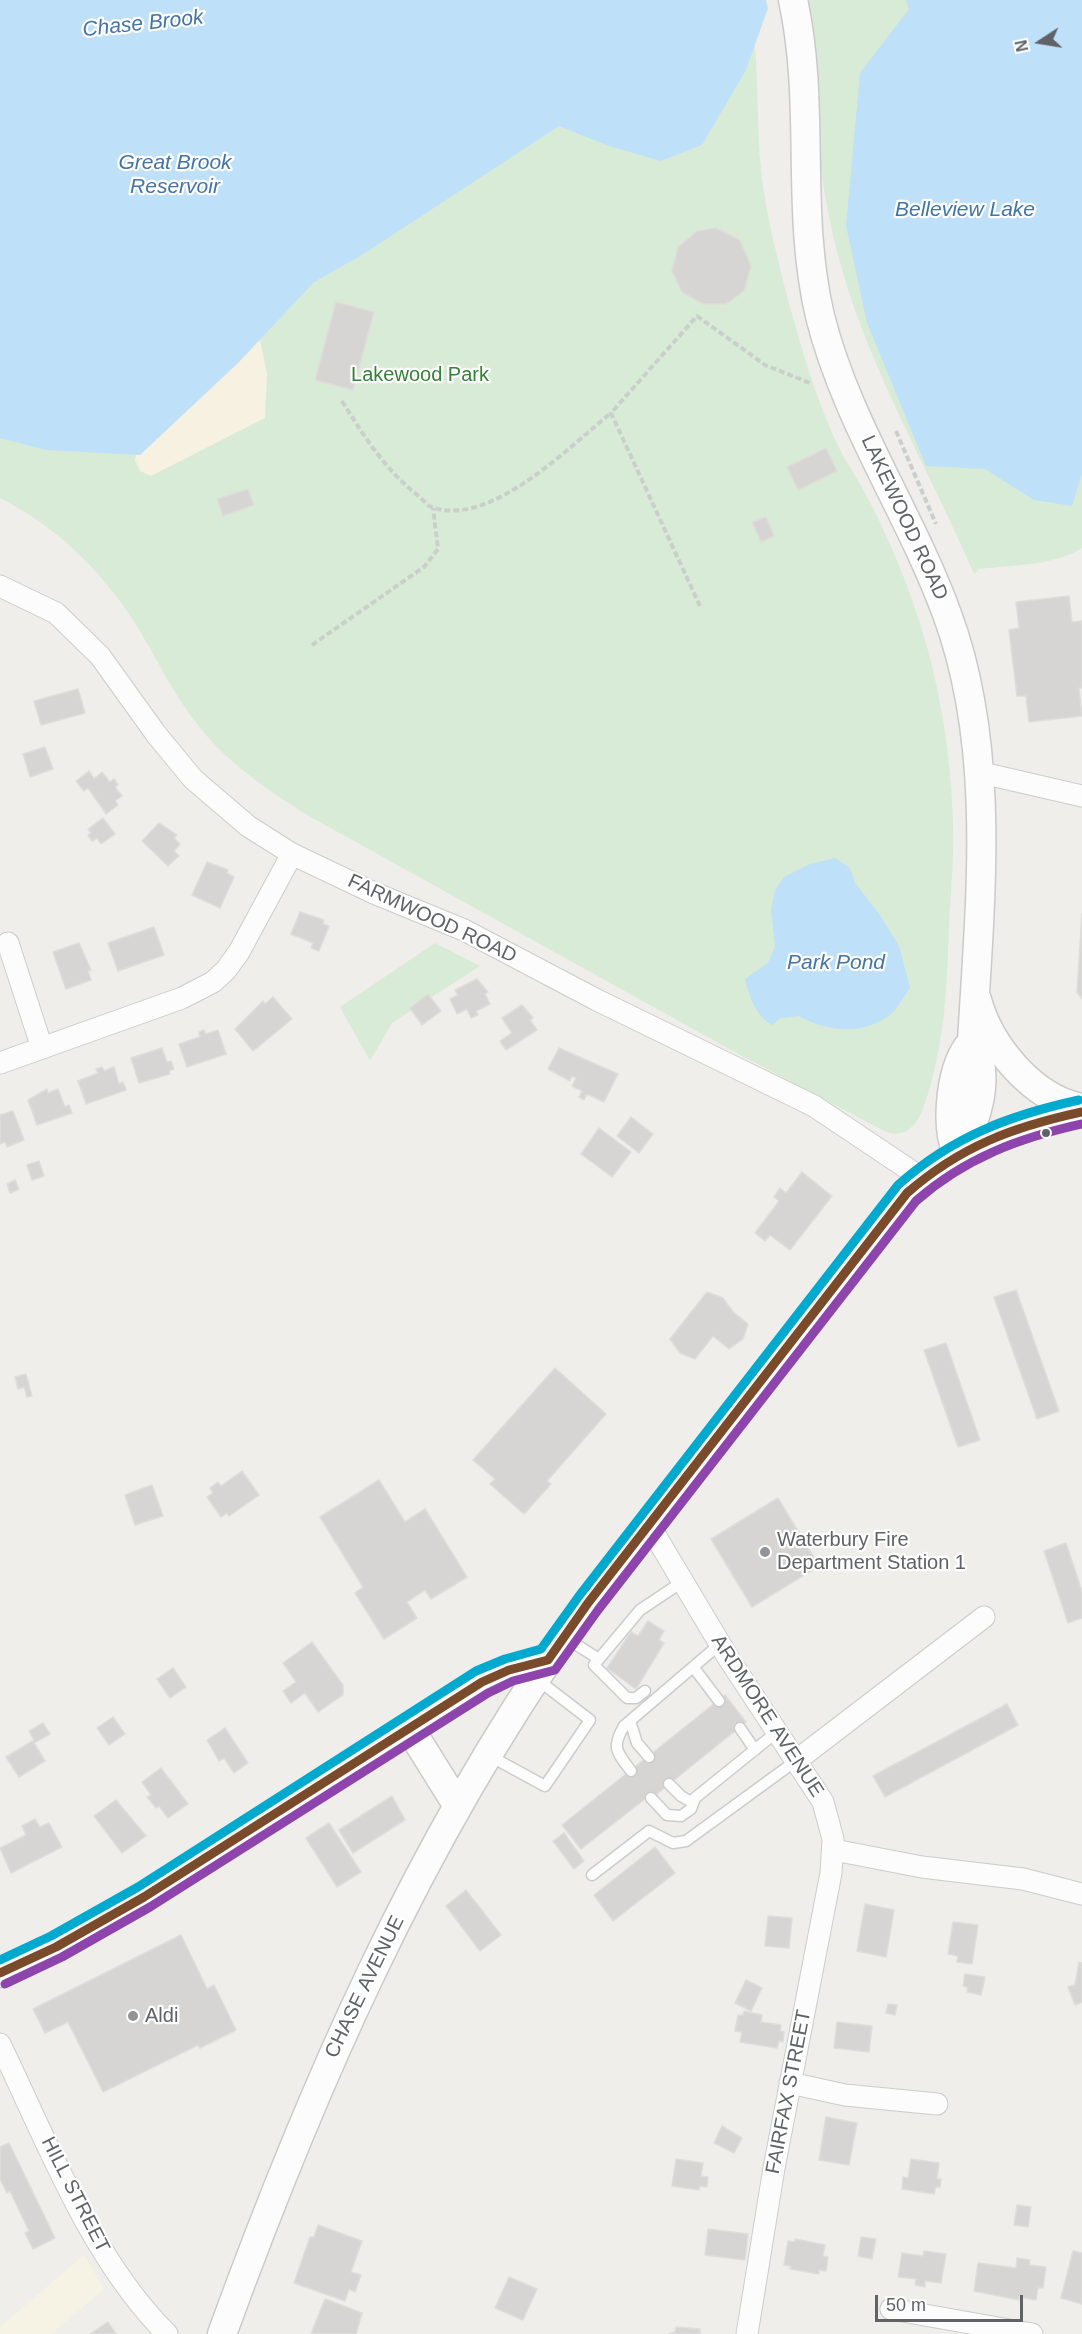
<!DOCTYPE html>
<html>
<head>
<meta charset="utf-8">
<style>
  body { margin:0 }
  #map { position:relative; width:1082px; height:2334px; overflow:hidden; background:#efeeea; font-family:Arial,sans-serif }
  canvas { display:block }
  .north { position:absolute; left:1010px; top:12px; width:60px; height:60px; -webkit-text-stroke:4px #fff; paint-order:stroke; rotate:258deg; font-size:16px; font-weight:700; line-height:24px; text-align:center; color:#5f6368 }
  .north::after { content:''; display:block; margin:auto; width:21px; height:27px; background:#5f6368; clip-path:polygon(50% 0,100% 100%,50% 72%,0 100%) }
  .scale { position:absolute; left:875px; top:2295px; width:148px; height:27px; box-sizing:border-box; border:3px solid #5f6368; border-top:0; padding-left:8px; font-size:18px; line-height:21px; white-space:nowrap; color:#5f6368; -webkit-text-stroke:4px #fff; paint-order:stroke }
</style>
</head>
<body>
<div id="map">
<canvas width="1082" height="2334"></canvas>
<div class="north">N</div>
<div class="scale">50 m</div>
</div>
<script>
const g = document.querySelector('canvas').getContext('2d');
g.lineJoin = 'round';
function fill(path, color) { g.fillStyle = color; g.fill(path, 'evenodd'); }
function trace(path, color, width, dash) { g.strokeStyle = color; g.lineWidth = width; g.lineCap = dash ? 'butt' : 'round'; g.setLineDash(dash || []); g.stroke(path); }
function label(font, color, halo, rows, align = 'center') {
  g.font = font + ' Arial,sans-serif'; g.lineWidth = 4.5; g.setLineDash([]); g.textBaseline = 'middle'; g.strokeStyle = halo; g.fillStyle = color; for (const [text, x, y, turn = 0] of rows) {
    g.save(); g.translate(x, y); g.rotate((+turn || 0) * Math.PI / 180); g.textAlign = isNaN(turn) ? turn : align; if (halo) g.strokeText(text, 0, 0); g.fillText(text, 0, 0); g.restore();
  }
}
fill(new Path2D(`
  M84,2255L104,2289L51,2334H0V2327Z`), '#f7f3e4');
fill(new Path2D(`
  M0,0L751,14C758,58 757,100 759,144C761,193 775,249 787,296C801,347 816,400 839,448C845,460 853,472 860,484C878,516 894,551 907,586C936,662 951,743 953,824C954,857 951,891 949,925C947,979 946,1031 931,1083C924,1107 917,1141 886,1132L740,1055L309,816C269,791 230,765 200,728C173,695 156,656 133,620C100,569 54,525 0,498Z
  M806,0H1082V548C1053,566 1012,565 979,569L974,574C930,471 871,373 841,266C816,179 813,89 806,0Z
  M435,943L480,966L392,1023L370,1061L340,1007Z`), '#d8ebd6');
fill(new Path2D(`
  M260,340L267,374L265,418L151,476L140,471L135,460L140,440Z`), '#f6f1e1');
fill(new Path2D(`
  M0,0H766L768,8L746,70L702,145L661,161L609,146L559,126L362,255L314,282L239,362L140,455L46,450L0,438Z
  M906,0H1082V474L1072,506L1034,500L985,469L926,466L867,323L846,226L860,73L909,9Z
  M835,858L850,868L855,883L880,915L899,946L910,988C904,996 898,1008 891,1014C864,1036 826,1032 799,1016L781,1018L772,1025C755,1015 750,998 745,979L768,963L775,947L771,910L775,890L784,877L810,864Z`), '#bfe0f9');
const building = new Path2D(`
  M716,228L740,240L751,266L744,291L726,304H703L682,292L672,271L678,247L697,231Z
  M336,302L374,312L353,390L315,380Z
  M826,448L837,471L798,490L787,467Z
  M248,489L254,505L223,516L217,499Z
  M766,517L774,536L761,542L752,522Z
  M1069,596L1072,622L1082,621V688H1079L1082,716L1029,722L1026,696H1017L1009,630L1019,628L1016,602Z
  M78,689L85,713L41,725L34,701Z
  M45,747L53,769L30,777L23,754Z
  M89,771L94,779L102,772L110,782L114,779L118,785L115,787L122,796L115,801L118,805L106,814L88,788L84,791L76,781Z
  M103,818L115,834L101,844L97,838L92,841L88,835L91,833L88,829Z
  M159,823L177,835L174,838L180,844L174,851L179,856L168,866L142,841Z
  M207,862L228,870L227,873L234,877L220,908L192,895Z
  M300,912L324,920L323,924L329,926L319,951L311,948L313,943L291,934Z
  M1082,914V999L1077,992Z
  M154,927L164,955L118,971L108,943Z
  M79,943L91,970L88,971L91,980L66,989L53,952Z
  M477,979L488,992L485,994L490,1004L476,1011L478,1015L471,1018L467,1009L457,1014L450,999L458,995L455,990Z
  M428,994L441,1011L422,1025L410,1008Z
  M273,997L292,1019L253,1051L235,1029L263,1001L265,1004Z
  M522,1005L533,1018L530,1020L537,1030L506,1050L500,1041L512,1033L502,1018Z
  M204,1030L206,1034L218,1030L226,1054L187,1067L179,1044L200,1037L199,1032Z
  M162,1048L167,1062L171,1061L174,1069L169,1071L170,1074L139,1083L131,1058Z
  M559,1048L618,1074L604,1102L587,1094L584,1100L579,1097L582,1091L572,1086L576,1078L572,1076L570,1081L548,1069Z
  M102,1067L104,1071L114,1067L119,1084L123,1082L126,1090L86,1104L78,1081L98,1073L96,1069Z
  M47,1089L48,1093L58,1089L65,1107L69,1105L72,1113L37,1125L28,1100Z
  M13,1111L24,1140L7,1147L5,1142L0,1144V1115Z
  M631,1117L653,1134L639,1153L617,1136Z
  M599,1128L631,1152L612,1177L581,1154Z
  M39,1161L44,1176L32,1180L27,1165Z
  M802,1172L832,1196L790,1250L770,1235L765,1241L755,1233L779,1201L774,1197L780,1188L786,1193Z
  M15,1180L19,1189L10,1193L7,1184Z
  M1016,1290L1059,1411L1037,1419L994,1297Z
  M707,1292L723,1298L733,1312L748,1324L743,1339L729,1349L713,1336L695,1359L680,1353L670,1339Z
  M946,1343L980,1440L958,1447L924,1350Z
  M555,1368L606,1414L547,1481L551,1484L524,1514L490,1484L495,1479L473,1460Z
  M26,1374L32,1396L27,1397L24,1387L18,1389L15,1377Z
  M242,1471L259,1495L229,1516L227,1513L221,1517L207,1497L213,1493L210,1488L218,1482L221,1486Z
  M379,1480L405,1522L425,1509L467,1577L431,1599L425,1590L407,1602L417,1618L384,1639L355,1593L363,1587L320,1517Z
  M152,1485L163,1516L135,1525L125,1495Z
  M778,1498L819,1566L752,1607L711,1539Z
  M1066,1543L1082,1591V1618L1068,1623L1044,1551Z
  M648,1621L664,1631L659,1640L664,1643L636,1689L607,1668L631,1632L638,1636Z
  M312,1642L343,1685V1695L318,1712L305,1693L291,1703L283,1691L296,1682L283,1663Z
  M173,1668L186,1687L170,1698L157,1679Z
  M725,1695L746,1722L647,1802L645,1799L581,1849L562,1825Z
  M1007,1704L1018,1725L885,1797L873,1776Z
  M113,1717L125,1734L109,1745L97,1728Z
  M43,1723L50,1734L34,1743L45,1761L19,1777L6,1757L34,1740L29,1731Z
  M225,1728L248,1763L234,1773L224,1758L219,1761L207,1740Z
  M161,1768L188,1804L168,1818L159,1806L156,1808L147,1797L151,1795L142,1782Z
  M392,1796L405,1820L353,1853L339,1830Z
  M116,1800L146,1836L122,1853L94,1816Z
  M35,1819L40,1827L49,1823L62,1847L11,1873L0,1848L26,1835L22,1826Z
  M329,1823L361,1872L337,1887L306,1838Z
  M564,1833L584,1861L574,1869L553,1841Z
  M655,1847L675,1873L613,1921L594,1895Z
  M466,1890L501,1935L480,1951L446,1906Z
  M865,1904L894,1910L886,1957L857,1951Z
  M768,1916L792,1918L789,1948L765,1946Z
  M953,1922L978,1925L972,1964L957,1962L958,1956L948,1954Z
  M181,1935L207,1989L214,1985L236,2030L200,2048L198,2045L103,2092L68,2022L45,2033L33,2009Z
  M1079,1962L1082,1963V2002L1075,2005L1068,1987L1075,1985Z
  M965,1974L985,1977L981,1995L967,1992L968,1987L963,1986Z
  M746,1980L762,1988L751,2011L735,2003Z
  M888,2004L897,2005L895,2015L886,2013Z
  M744,2011L762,2015L761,2022L781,2025L780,2031L784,2032L783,2042L779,2041L777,2048L740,2042L742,2032L735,2031L738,2015H743Z
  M837,2022L872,2026L869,2052L834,2048Z
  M826,2117L857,2123L849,2165L819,2160Z
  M722,2126L742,2138L734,2153L714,2143Z
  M9,2143L55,2238L33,2249L25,2233L29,2231L10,2191L7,2193L0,2179V2147Z
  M676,2159L703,2163L701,2176L708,2177L707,2187L700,2186L699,2190L672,2186Z
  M911,2159L939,2163L937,2179H941L940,2187H936L934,2194L902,2189L903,2177L908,2178Z
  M1017,2205L1031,2207L1028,2227L1014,2225Z
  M318,2225L362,2241L351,2272L361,2275L355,2292L349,2289L345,2301L294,2283L310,2237H314Z
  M708,2229L748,2234L745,2260L705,2255Z
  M861,2237L876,2239L872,2259L858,2256Z
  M795,2239L825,2245L823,2256L828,2257L826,2271L819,2270V2274L790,2269L791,2266L784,2265L788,2241L795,2242Z
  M924,2251L946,2254L941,2283L925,2281V2287L915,2285L916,2279L898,2277L902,2253L923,2256Z
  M1073,2251L1082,2253V2304L1061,2298Z
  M1017,2258L1030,2260L1029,2265L1046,2267L1043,2288H1038L1036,2300L1019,2297V2300L974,2291L978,2263L1016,2268Z
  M509,2277L537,2289L523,2320L495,2308Z
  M325,2299L362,2313L356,2334H311Z
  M108,2322L116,2334H90Z
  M676,2327L700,2329V2334H668L675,2332Z`);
fill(building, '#d6d5d3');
trace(building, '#deddd9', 1.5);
const service = new Path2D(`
  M564,1637L599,1659L640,1610L682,1582
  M599,1659L594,1665L627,1698H636L645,1691
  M694,1668L719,1701
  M630,1721L637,1743L649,1757
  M740,1728L755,1750
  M488,1755L545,1786L590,1720L538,1680
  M631,1771C617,1752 611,1748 624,1726L720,1644
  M669,1784L681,1796L693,1803
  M651,1798L667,1815L681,1816L691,1809L695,1798L778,1731
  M592,1875L649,1831L673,1843L686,1841L797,1760`);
const minor = new Path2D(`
  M0,586L56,613L100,656L156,734L193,779L248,826L292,854L374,893L464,930L597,1000L814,1106L923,1179
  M978,772L1082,796
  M8,943L42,1048
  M0,1063L182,998L213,982L226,970L239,952L292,854
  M649,1525L729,1659L823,1802L833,1839L831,1873L774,2168L747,2334
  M797,1760L984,1617
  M834,1850L922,1867L1023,1879L1082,1894
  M0,2044C47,2141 90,2257 167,2334
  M790,2083L845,2095L937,2104
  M891,2309L1032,2334`);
const secondary = new Path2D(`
  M793,0C816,105 795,211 820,316C846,421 910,513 947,614C997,749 980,901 972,1042C992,1076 977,1123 957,1154
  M977,1000C990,1047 1033,1099 1082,1108
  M957,1154C945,1124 950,1065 972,1042
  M410,1729L458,1806
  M0,1973L56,1947L144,1897L482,1682L509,1670L548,1660
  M222,2334C312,2087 417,1847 568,1631L907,1193C960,1143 1012,1126 1082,1112`);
trace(service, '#cbcccc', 13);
trace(minor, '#cbcccc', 23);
trace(secondary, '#cacacb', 31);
trace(new Path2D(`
  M342,401C365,438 386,471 420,497C424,501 429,507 434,508C492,526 569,447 611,413
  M896,431L936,524
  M700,606L611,413L697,316L765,365L810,383
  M312,645L424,567L438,549L433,508`), '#cacfcc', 4, [6, 3]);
trace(service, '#fdfcfc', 10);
trace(minor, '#fdfcfc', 21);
trace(secondary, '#fdfcfc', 28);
trace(new Path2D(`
  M0,1973L56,1947L144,1897L482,1682L509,1670L548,1660L588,1603L907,1193C961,1146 1013,1127 1082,1112`), '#7a4b2a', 9);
trace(new Path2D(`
  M5,1984L62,1957L150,1907L488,1693L513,1681L555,1670L598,1610L916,1201C965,1158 1019,1138 1082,1124`), '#8e44ad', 9);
trace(new Path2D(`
  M0,1960L51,1936L138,1887L476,1671L505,1659L541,1649L579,1596L898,1185C952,1137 1010,1115 1079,1100`), '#00a9ce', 9);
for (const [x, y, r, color] of [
  [1046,1133,5,"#5f6368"],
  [765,1552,6,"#919496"],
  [133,2016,6,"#919496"]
]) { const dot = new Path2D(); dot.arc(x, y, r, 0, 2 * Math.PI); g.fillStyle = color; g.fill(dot); trace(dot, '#fff', 2); }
label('20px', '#348238', '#fff', [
  ["Lakewood Park",420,375]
]);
label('20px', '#5f6368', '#fff', [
  ["LAKEWOOD ROAD",904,518,65],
  ["FARMWOOD ROAD",432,919,25],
  ["ARDMORE AVENUE",767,1716,57],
  ["CHASE AVENUE",365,1987,-64],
  ["FAIRFAX STREET",789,2092,-79],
  ["HILL STREET",75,2195,63]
]);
label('20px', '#5f6368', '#fff', [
  ["Waterbury Fire",777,1540],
  ["Department Station 1",777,1563],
  ["Aldi",145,2016]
], 'left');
label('italic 21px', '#4174aa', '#fff', [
  ["Chase Brook",143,24,-6],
  ["Great Brook",175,163],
  ["Reservoir",175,187],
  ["Belleview Lake",965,210],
  ["Park Pond",836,963]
]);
</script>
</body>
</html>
